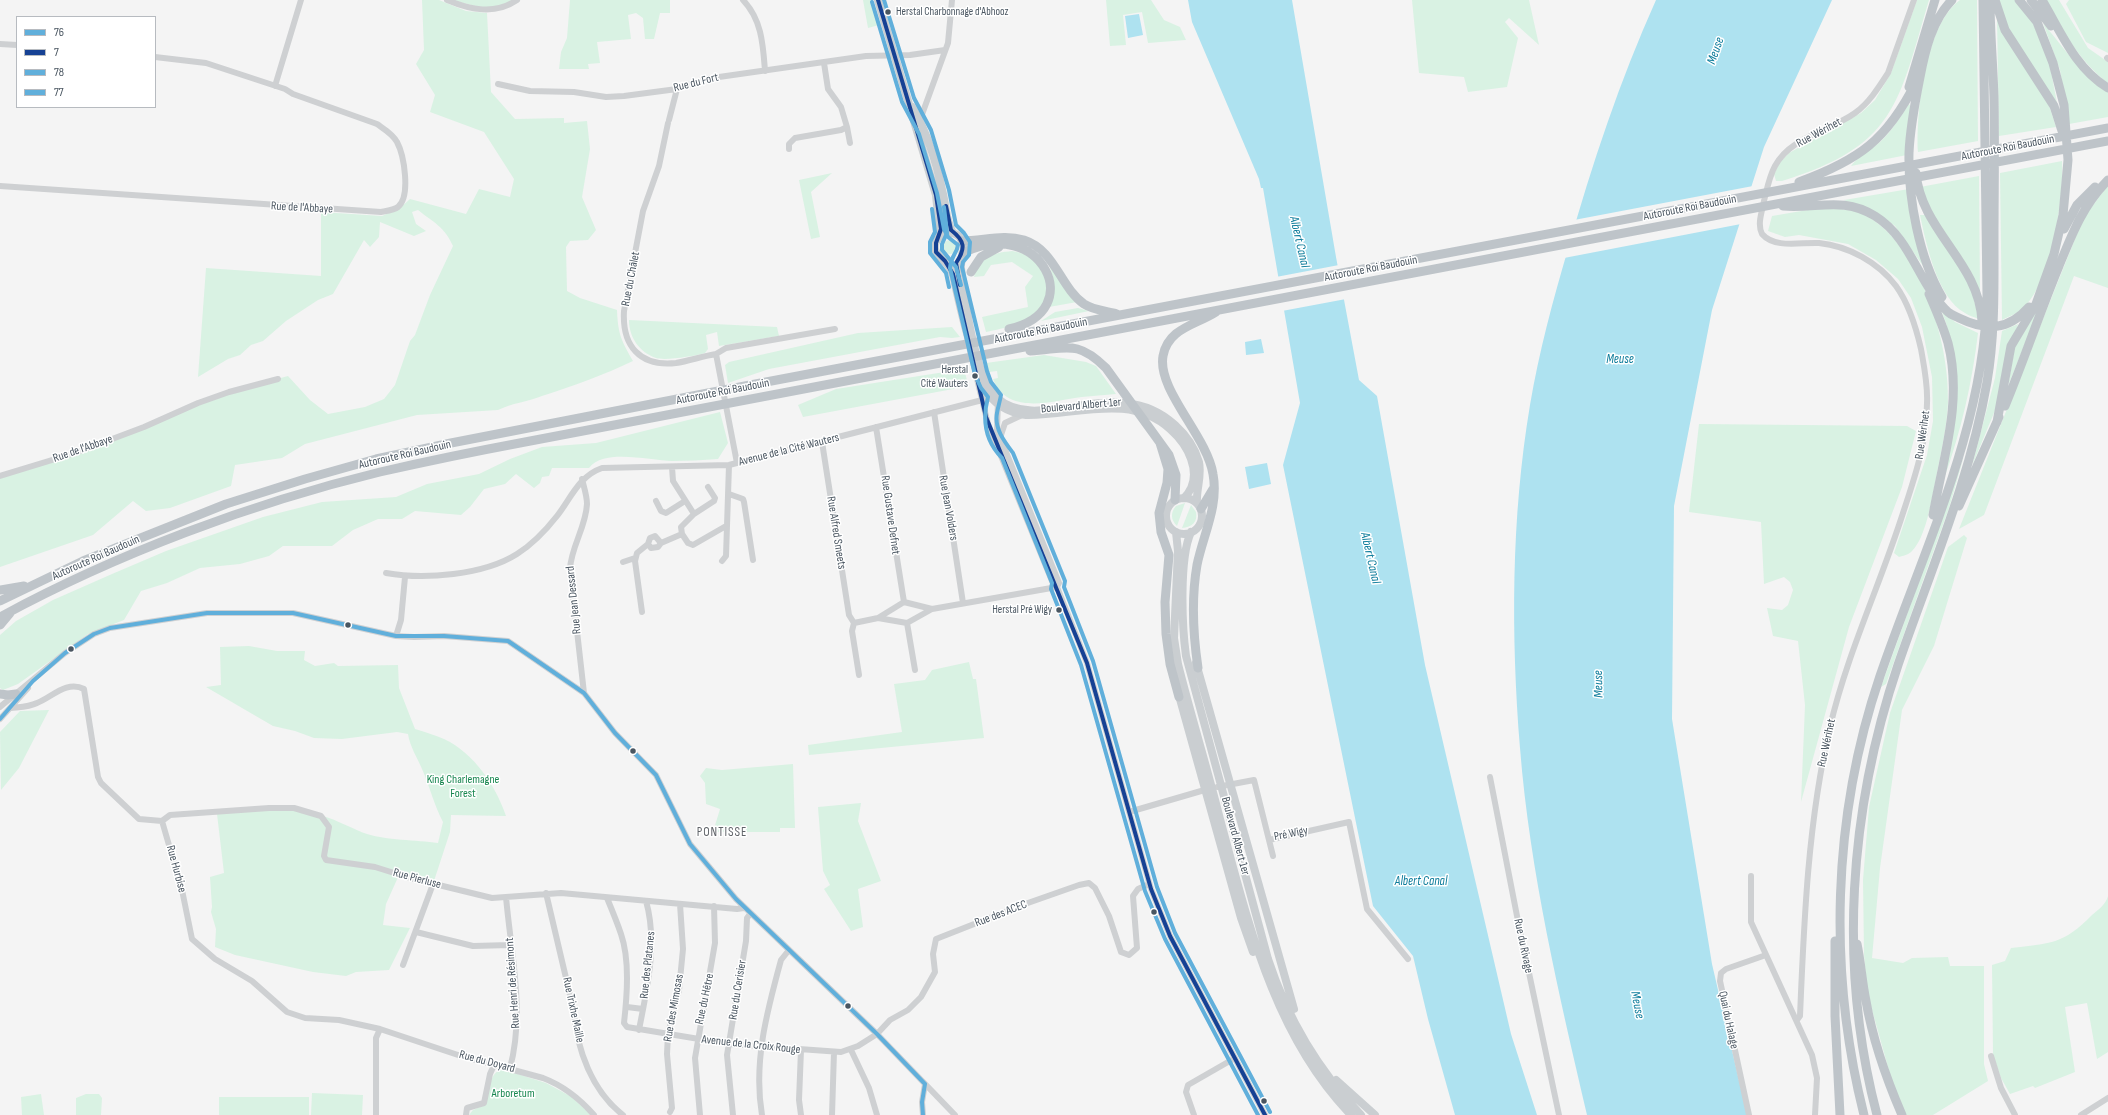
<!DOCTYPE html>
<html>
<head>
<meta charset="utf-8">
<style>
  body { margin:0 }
  #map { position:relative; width:2108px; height:1115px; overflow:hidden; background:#f4f4f4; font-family:"Sofia Sans Condensed",sans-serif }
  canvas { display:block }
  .legend { position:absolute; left:16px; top:16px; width:140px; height:92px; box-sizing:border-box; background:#fff; border:1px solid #b7bbc0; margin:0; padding:5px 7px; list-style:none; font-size:12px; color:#4a5661 }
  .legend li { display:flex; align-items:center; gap:8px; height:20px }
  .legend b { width:20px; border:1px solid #b7bbc0 }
</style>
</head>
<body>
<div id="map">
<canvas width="2108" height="1115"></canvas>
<ul class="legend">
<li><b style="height:5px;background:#60afdb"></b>76</li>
<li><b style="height:5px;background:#164194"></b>7</li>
<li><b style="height:5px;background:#60afdb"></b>78</li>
<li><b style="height:5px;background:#60afdb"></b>77</li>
</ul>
</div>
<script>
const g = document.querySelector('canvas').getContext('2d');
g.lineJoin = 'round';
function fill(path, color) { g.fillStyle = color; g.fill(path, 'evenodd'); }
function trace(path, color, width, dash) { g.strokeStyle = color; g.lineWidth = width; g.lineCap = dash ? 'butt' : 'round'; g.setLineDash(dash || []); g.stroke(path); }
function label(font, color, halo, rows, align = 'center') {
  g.font = font + ' "Sofia Sans Condensed",sans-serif'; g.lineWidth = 3; g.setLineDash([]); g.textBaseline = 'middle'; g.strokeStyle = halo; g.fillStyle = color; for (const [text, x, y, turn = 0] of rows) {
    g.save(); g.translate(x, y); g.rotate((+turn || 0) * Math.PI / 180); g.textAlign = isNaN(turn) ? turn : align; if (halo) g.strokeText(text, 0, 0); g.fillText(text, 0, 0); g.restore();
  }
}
fill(new Path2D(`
  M422,0H439L466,11L487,13L491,92L515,119L564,118V123L587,121L590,149L582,197L596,230L588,240L570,241L566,247L567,291L580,298L617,310C618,334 621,340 633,361C604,375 573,386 542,396C527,402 512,403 498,410L417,415L305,444L282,458L235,465L231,486L170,508L146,511L133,501L93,535L0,567V476L75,453L229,392L288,376L310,400L328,414L365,407L384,399L395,385L410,341L415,335L430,295L453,246C444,226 434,223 418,210L412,212L416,224L426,231L414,236L380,222L379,237L370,247L364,240L333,294L318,300L286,321L263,341L251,345L240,355L228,359L198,377L206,268L321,276V212L382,216L400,208L410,199L466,214L479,189L510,197L514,179L484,132L430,112L435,95L416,64L424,50Z
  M453,0H515C495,13 474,6 453,0Z
  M570,0H670V13H660L654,39H645L643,18L636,13L628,15L631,39L597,42L600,63L588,64L589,69H559L561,52L567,38Z
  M863,0H872L879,25L868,28Z
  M1106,0H1151L1164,20L1180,27L1186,40L1148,43L1142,12L1123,15L1126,45L1110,46Z
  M1412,0H1529L1539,45L1509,18L1505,22L1518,38L1507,87L1468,92L1464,77L1419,73Z
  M1917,0H1929C1898,104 1896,146 1782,181H1776L1774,174L1780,162L1789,153L1861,113L1875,100L1891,73Z
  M1960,0H1977V2L1978,141L1918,152C1916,111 1925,25 1960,0Z
  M1998,0H2015L2030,16L2049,61L2057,103L2010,33Z
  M2046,0H2059L2088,48L2108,62V83C2078,60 2064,32 2046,0Z
  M2069,0H2108V53L2086,42L2066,4Z
  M1997,18L2048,102L2056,127L1999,136Z
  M2043,23C2064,48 2081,74 2108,92V117L2069,124L2060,70Z
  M1909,104L1911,107L1907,155L1851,166C1858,156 1871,150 1880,142C1892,131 1900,117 1909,104Z
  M2062,161C2064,197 2052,280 2025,306C2019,313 2010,316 2002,320L2000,173Z
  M832,173L811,192L820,237L811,239L799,180Z
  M1979,176L1980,294L1936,222L1920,187Z
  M2108,185V288L2074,276L1984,515L1959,529L2083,219Z
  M1909,189L1928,273L1895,226L1883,217L1844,200Z
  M1825,207C1837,209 1851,209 1863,214C1920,242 1950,343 1948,402C1947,429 1940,456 1935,483C1931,502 1926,537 1912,551C1910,554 1903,556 1899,557L1894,553L1927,455L1933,421L1932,377L1922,327L1911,298L1898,279L1876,260L1848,244L1799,235L1785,237L1768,231L1772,216Z
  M1920,215H1926L1969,281L1979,319C1975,317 1969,316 1965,313C1937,298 1926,243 1920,215Z
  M943 247a7 7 0 1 1 14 0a7 7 0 1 1-14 0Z
  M1012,251C1017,252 1023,253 1027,256C1045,266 1054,293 1040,309C1027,324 1005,328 986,332L982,317L1028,307L1025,287L1033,276L1012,262L991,265L984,276L974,277C980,256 993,253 1012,251Z
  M1049,265L1077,302L1049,307C1056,292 1055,280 1049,265Z
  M2044,296L2008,386L2015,346Z
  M1078,308L1089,311L1041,321L1055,312Z
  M1941,309L1955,322L1978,333C1972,384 1961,431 1944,479L1951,446L1947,326Z
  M629,320L777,327L779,336L719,346L717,332L706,335L708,349L705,353C695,356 665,361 656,358C639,352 629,337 629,320Z
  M2018,324L1996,408L1972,466L1995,378L2002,331Z
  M952,327L960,337L952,338L940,337L769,369L728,383L725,365L729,362L858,333Z
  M1044,355L1086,362L1096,366L1116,394C1104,395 1093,396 1082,397C1051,401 1008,416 993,379L998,378L997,371L989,372L986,363Z
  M964,369L968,384L953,389L803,417L798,405L836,389Z
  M720,412L728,443L718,459C703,460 687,461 672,461C651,461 604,448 589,468H552L549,476L542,477L540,483L534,488L516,474L505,484L484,489L470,507L461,515L415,511L402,519H378L353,530L332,546H283L269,556L240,564L200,568L167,583L141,591L124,620L88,634L18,684L3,690L0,688V635L16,621L53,600L112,574L166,551L263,517L322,502L396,497L427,484L479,474L510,459L542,447L596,443Z
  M1699,424L1907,426L1916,431L1902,487L1849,627L1801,802L1805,705L1798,641L1773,636L1767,608L1782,610L1788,605L1793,590L1790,582L1784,577L1764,584L1761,522L1689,512Z
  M1964,456L1949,508L1886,684L1881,687Z
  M1185,503L1177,526C1171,520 1170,513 1176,506Z
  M1191,505L1196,512C1198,522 1192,527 1182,528Z
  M1964,535L1967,538L1934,646L1902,710L1880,868L1872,958L1903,963L1912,958L1948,957L1950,966H1984V1064L1988,1081L1933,1115H1905L1895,1092L1867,992L1864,954L1863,880L1869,807L1890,713L1948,547Z
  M249,646L277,651H305L304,660L315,666L334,663L338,666L398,665L399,688L415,729C425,732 435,735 444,739C474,753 496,786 506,816L451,815L450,832L433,884L399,875L386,904L383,925L410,928L389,970L356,972L346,976L313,972L235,955L215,947L216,929L211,912L212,907L210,877L224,873L217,814L294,808L321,816C327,815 357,831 367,834C385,840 417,840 438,843L443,822C434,805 430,787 422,769C417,757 410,747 408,734L397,732L342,739L314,738L295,731L273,726L206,687L221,685L220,647Z
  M969,662L973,679H976L984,738L809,755L808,745L902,732L894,684L925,680L932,670Z
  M49,710L19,768L1,790L0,732L20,711Z
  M793,764L795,828H780V832H713L720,809L706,804L705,783L700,776L706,768L722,770Z
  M861,803L858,821L881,881L858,889L863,927L851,931L824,889L830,885L823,871L818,807Z
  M2108,896V1052L2097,1059L2087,1003L2065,1007L2075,1072L2035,1088L2033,1086L2010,1094L2001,1078L1993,1055L1992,965L2005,961L2011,948C2050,943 2063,945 2092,915C2098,910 2106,904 2108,896Z
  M502,1069L546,1083L572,1097L591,1115H469L473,1110L485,1105C491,1093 487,1074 502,1069Z
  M312,1093L363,1095L362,1115H311Z
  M41,1094L44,1115H22L21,1097Z
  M86,1094H99L102,1098L101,1115H76V1098Z
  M219,1097H309V1115H219Z`), '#d9f2e3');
fill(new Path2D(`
  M1188,0H1292L1336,257L1359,380L1377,396L1425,665L1511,1034L1537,1115H1455L1428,1019L1413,956L1373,906L1283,465L1300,403L1263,188H1261L1259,179L1192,22Z
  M1656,0H1832L1764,147L1712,310L1674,506L1672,719L1712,964L1747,1115H1587C1559,994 1530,873 1520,748C1511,635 1511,518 1530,405C1539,352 1553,300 1568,249C1592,164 1620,80 1656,0Z
  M1139,14L1143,35L1128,38L1125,16Z
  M1261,339L1264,353L1246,355L1245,342Z
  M1267,463L1271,484L1249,489L1245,467Z`), '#aee2f0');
fill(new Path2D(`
  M1753,186L1741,224L1564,258L1574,220Z
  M1339,265L1346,299L1282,311L1276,277Z`), '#f4f4f4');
trace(new Path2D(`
  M447,0C471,10 495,15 517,0
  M743,0C762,20 763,45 765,71
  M0,44L17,45
  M2107,58L2108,59
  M498,84L530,91L574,92L606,97L624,96L677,89L705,79L866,56L910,55L945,50
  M275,86L301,0
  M669,120L677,89
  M920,120L948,43L952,0
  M668,123L659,166L643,211L624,311C622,346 640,367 676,363C689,361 703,356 716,354L737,463
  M847,127L850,143
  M789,149V144L795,138L841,130L847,127L841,107L828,89L824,63
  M0,186L381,212C386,211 394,210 398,207C411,196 404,155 397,142C393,134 384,129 377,124L293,94L285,89L206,63L155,57
  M716,354L726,348L835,329
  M976,375L988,424L1052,581L1057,587L1087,663L1151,889L1170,936L1265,1115
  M998,401L997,430L1059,583L1057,587
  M934,412L963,603
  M876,427L904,602
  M1000,438L1005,423L1022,415
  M822,442L849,615L854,623
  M672,467L673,481L694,514L681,527L682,534
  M0,476L75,453L144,427L198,403L229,392L278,379
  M582,479C584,487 587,496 587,504C586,527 571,547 570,569L584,693
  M729,494L743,499L744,502L753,560
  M656,501L661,511L666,513L685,501
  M694,514L714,501L715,498L708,487
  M661,543L658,547L651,548L648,544L650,538L655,536L661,543L682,534L688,543L693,545L726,526
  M722,561L726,556L729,465
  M623,562L635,558
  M386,573C424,580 484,575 517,554C533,544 546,530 557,516C571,498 579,476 602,468L729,465L994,397
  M642,612L635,561L637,553L648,544
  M878,618L907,623L932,609L1057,587
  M854,623L878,618L904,602L932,609
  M854,623L852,631L859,675
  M907,623L915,670
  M396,636L401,620L405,577
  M0,707L65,653L94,634L110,628L207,613H293L396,636L414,637L444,636L508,641L584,693L615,733L656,775L690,844L736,899L877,1034L955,1115
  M11,708C20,707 29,707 37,703C52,697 67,680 84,689L98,777L101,783L139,819L162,821
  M0,719L28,688
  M1490,777L1517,916L1559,1115
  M1217,787L1254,780L1273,856
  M1129,812L1208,789
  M162,821L170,815L269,808H294L321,816L329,827L324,856L326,860L375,867L410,878L492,898L561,893L737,909L744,908
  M162,821L182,890L192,939L215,959L252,981L287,1012L305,1018L339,1020L380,1029L458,1055L543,1078C564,1086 580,1099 594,1115
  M1269,840L1349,822L1367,909L1408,959
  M1751,876V922L1812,1055L1817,1078L1815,1115
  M546,893L574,1012C577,1050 592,1091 623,1115
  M506,897C511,954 525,1013 510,1068
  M607,898C612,910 617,922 621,934C630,960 627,996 624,1023L627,1027L729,1044L841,1052L858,1046L877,1034L890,1020L908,1010L921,997L935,972L933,954L936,939L1025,904L1079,885L1089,883L1095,888L1109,916L1121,952L1129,955L1137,948L1133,896L1138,889L1149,884
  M416,932L473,946L510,945
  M403,965L433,884
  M627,1007L643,1009
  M1797,1020L1800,1016C1804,920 1808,821 1830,727C1847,654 1880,585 1903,513C1915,477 1927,441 1927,403C1928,385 1924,366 1921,349C1916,327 1909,304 1896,286C1878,262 1848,246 1819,243C1801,242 1775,249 1762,234C1757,224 1762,212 1764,201C1767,189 1769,177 1775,166C1790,137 1830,131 1855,113C1869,103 1879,87 1888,73L1914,0
  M639,1030C647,988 658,943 646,901
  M851,1050L869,1088L877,1115
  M1991,1056L2001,1088L2015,1115
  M670,1112L672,1108L667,1054L668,1034L679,990L683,949L680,904
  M376,1115V1038L380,1029
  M466,1115L467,1108L484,1103L490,1074L494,1065
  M700,1115L695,1058L715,943L714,906
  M733,1115L727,1055L746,941L747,918L750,914
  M762,1115C753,1063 767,1011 781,960L789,950
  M801,1115L799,1100L801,1050
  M832,1115L834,1052
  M923,1115L922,1102L925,1084
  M1194,1115L1186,1092L1188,1085L1235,1058
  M1749,1115L1720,981L1721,973L1726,969L1766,955
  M2081,1115L2108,1098`), '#ced0d2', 6);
trace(new Path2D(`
  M878,0L936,195L940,236
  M912,107C928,133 937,165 943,194C946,207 946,222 953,233
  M1184,498C1195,487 1196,473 1191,459C1187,447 1179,437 1170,429C1129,392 1075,416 1026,415C983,409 976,374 968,337C963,320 959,302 955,284C954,278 953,273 950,268C944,259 929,252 937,240C940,236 944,233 949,233C956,232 962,238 964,244C965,252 960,260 961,268C964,298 975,378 997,398C1040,436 1117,371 1175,425C1186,435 1195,448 1199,462C1202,477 1196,489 1197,503
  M1166 516a18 18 0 1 1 36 0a18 18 0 1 1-36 0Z
  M1176,532L1178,551L1174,638L1178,664C1191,716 1207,767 1220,819C1248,922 1274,1036 1351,1115
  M1191,532C1179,558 1182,627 1186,656L1268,959C1287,1017 1319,1071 1361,1115
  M1196,663L1294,1009
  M1178,692L1241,918L1253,952
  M1336,1080L1375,1115`), '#caced1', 8);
trace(new Path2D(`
  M1995,0L2005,30L2054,106L2062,131
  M2031,0L2051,26
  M2042,0C2061,32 2075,68 2108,88
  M1909,87L1935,0
  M1916,173C1921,231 1979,262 1982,321
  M1799,182C1859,160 1887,140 1916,82
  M1783,206C1817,209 1843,196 1875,216C1912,239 1918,284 1948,312C1951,315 1955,316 1959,318C1986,331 2008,331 2029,307
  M2064,229L2077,205L2095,187
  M962,241C983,241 1003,234 1024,240C1055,250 1060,287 1084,304C1093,310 1106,311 1117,314
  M963,253C1040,214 1090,311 1009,329
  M971,272L981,257L999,247
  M1929,294C1936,310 1943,326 1948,343C1963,401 1943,458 1933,515
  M1942,297C1919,258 1908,198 1909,153C1910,128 1915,102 1920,77C1925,51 1932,20 1952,0
  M1030,351C1066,349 1077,339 1106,368L1169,455L1176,475L1175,500
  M2005,406C2024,360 2040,312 2059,266C2072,234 2083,205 2108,180
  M1997,422L2011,346L2036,304L2054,254L2063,215L2068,160L2064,105L2053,63L2037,22L2019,0
  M1160,443L1168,469L1167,483L1159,513L1161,532L1169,555L1165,602L1166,634L1170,664L1179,697
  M1959,506L1999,417
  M1201,509L1213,489
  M0,590L24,586
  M0,601L83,561L226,504L305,479L376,459L451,443L708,393L2108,128
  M0,617C116,554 252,503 380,472C428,461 477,451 525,442L2108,141
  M0,625L10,613
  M1198,668C1193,634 1191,600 1197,565C1203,535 1219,506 1213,474C1207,436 1157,390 1163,356C1168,328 1196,325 1216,312
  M0,694L8,695L16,694
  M1835,941V1016L1840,1115
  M1857,944C1861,963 1862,982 1866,1001C1873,1041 1886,1078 1902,1115
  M1864,1115C1828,972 1832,817 1880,676C1922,553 1985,427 1987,295L1983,0
  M1877,1115C1838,967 1849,810 1898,665C1930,572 1970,480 1987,382C1995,335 1994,288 1994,240C1994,192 1995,145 1994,97C1993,65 1990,32 1990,0`), '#bec4c9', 9);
trace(new Path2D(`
  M0,719L33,681L65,653L94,634L110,628L207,613H293L396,636H444L508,641L584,693L615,733L656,775L690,844L736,899L877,1034L925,1084
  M923,1115L922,1102L925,1084`), '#60afdb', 4);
trace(new Path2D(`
  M878,0L936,195L941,229L936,243V252L945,261L953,274L986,417L1087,663L1151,889L1170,936L1265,1115
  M946,206L951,230C965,241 966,248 956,263L960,285`), '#164194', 4);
trace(new Path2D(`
  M872,2L902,102L919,134L937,193L944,229L948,237L958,245C957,254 951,255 950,268L975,375L981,388L988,397C982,420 985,441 1002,458L1052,583L1051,589L1081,665L1145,891L1165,939L1258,1115
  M932,209L935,232L930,242V253L946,273L949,287`), '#60afdb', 4);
trace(new Path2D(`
  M884,0L914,98L931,130L949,190L956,225L964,233L970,242L969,255L963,262L962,267L987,371L991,382L1001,395C1000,401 998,407 997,413C994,428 1004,441 1013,453L1065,581L1064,587L1093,661L1157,887L1175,933L1270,1112
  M944,207L947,233L942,244V250L956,267L961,285`), '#60afdb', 4);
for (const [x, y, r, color] of [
  [888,12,3.5,"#4a5661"],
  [975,376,3.5,"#4a5661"],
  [1059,610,3.5,"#4a5661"],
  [348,625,3.5,"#4a5661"],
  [71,649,3.5,"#4a5661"],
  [633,751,3.5,"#4a5661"],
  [1154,912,3.5,"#4a5661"],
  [848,1006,3.5,"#4a5661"],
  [1264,1101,3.5,"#4a5661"]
]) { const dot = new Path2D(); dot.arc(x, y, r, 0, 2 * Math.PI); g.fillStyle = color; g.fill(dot); trace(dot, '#fff', 1.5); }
label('11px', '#4a5661', '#fff', [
  ["Herstal Charbonnage d'Abhooz",896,12,"left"],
  ["Herstal",968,370],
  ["Cité Wauters",968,384],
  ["Herstal Pré Wigy",1052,610]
], 'right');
label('12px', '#4a5661', '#fff', [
  ["Rue du Fort",696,83,-14],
  ["Rue Wérihet",1819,133,-28],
  ["Autoroute Roi Baudouin",2008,148,-11],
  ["Rue de l'Abbaye",302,208,3],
  ["Autoroute Roi Baudouin",1690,208,-11],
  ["Autoroute Roi Baudouin",1371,269,-11],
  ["Rue du Châlet",631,279,-79],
  ["Autoroute Roi Baudouin",1041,331,-11],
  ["Autoroute Roi Baudouin",723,392,-11],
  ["Boulevard Albert 1er",1081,406,-5],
  ["Rue Wérihet",1923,435,-82],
  ["Rue de l'Abbaye",83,449,-19],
  ["Avenue de la Cité Wauters",789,450,-14],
  ["Autoroute Roi Baudouin",405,455,-13],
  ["Rue Jean Volders",948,508,80],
  ["Rue Gustave Defnet",890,515,82],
  ["Rue Alfred Smeets",836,533,81],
  ["Autoroute Roi Baudouin",96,558,-24],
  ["Rue Jean Dessard",574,600,-96],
  ["Rue Wérihet",1827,743,-78],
  ["Pré Wigy",1291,834,-11],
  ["Boulevard Albert 1er",1235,836,75],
  ["Rue Hurbise",176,869,75],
  ["Rue Pierluse",417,879,15],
  ["Rue des ACEC",1001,914,-21],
  ["Rue du Rivage",1523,946,78],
  ["Rue des Platanes",648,965,-84],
  ["Rue Henri de Résimont",513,983,-94],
  ["Rue du Cerisier",738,990,-81],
  ["Rue du Hêtre",705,999,-78],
  ["Rue des Mimosas",674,1008,-80],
  ["Rue Trixhe Maille",573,1010,78],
  ["Quai du Halage",1728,1020,78],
  ["Avenue de la Croix Rouge",751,1045,6],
  ["Rue du Doyard",487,1062,15]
]);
label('12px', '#17864f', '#fff', [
  ["King Charlemagne",463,780],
  ["Forest",463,794],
  ["Arboretum",513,1094]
]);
label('italic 13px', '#0c7c9b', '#fff', [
  ["Meuse",1716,51,-71],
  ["Albert Canal",1299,242,77],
  ["Meuse",1620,360],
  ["Albert Canal",1370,558,77],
  ["Meuse",1599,684,-91],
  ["Albert Canal",1421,882],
  ["Meuse",1637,1005,79]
]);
g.letterSpacing = '1px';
label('13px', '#5f6368', '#fff', [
  ["PONTISSE",722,833]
]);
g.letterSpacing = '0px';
</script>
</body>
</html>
